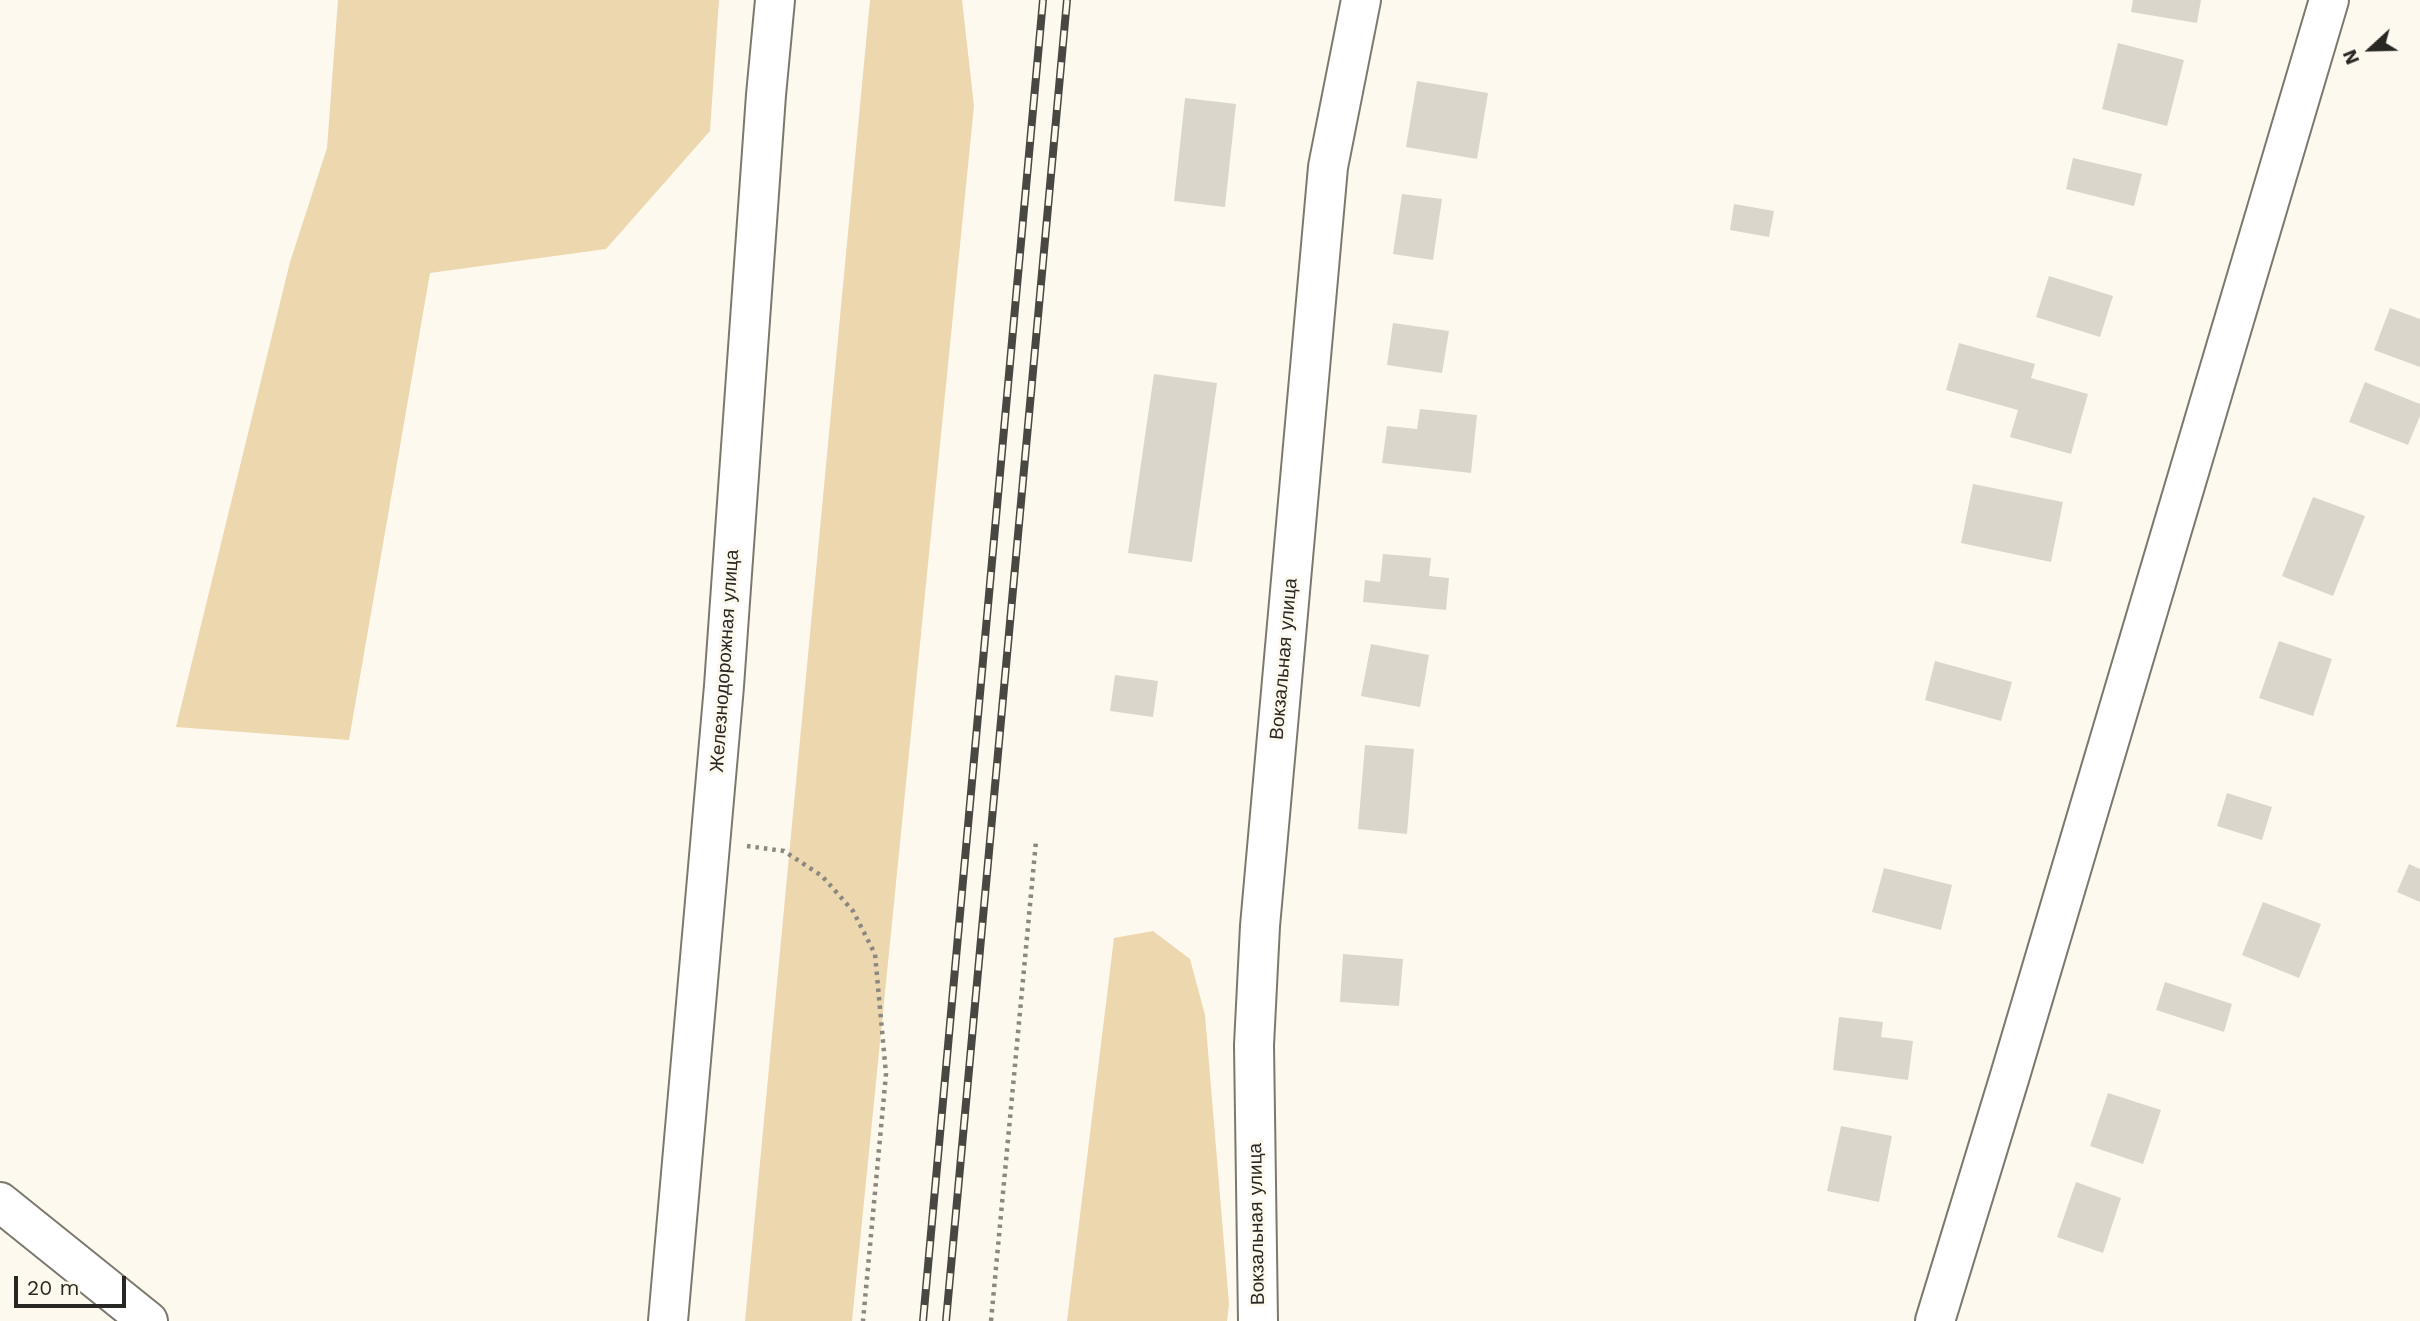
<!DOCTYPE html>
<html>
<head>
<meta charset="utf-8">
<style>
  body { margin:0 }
  #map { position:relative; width:2420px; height:1321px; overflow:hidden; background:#fef9ee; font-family:"Work Sans",sans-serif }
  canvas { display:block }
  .north { position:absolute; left:2336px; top:14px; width:70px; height:70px; -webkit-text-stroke:5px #fef9ee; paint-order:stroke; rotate:248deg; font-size:19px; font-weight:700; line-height:28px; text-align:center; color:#292723 }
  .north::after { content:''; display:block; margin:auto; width:24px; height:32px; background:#292723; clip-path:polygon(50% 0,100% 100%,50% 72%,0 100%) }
  .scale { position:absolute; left:14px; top:1276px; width:112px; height:32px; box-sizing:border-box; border:4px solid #292723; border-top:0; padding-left:9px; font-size:21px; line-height:24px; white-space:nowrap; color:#292723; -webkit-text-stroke:5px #fef9ee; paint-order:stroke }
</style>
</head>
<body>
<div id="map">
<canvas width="2420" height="1321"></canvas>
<div class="north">N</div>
<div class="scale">20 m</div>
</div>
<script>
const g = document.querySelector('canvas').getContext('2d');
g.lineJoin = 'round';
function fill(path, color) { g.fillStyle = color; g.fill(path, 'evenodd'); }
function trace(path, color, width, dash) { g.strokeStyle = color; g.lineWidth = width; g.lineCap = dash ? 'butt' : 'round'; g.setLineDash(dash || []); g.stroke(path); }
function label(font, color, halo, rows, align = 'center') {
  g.font = font + ' "Work Sans",sans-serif'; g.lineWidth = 6; g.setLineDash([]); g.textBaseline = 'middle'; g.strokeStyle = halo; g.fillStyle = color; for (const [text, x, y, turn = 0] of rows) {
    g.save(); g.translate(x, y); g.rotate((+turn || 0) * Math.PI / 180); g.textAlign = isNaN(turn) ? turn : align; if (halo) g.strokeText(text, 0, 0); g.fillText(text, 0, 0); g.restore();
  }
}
fill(new Path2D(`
  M338,0H719L710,131L606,249L430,273L349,740L176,727L290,262L327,148Z
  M870,0H962L974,106L852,1321H745Z
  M1153,931L1190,959L1205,1015L1229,1304L1227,1321H1067L1114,938Z`), '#edd7ae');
fill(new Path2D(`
  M2133,0H2201L2197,23L2131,12Z
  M2118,43L2184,60L2167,126L2102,109Z
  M1417,81L1488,93L1477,159L1406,147Z
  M1185,98L1236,104L1225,207L1174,201Z
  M2073,158L2142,174L2134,206L2066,189Z
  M1402,194L1442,199L1433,260L1393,254Z
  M1734,204L1774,211L1769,237L1730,230Z
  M2049,276L2113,296L2100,337L2036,317Z
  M2390,308L2420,319V367L2374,350Z
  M1393,323L1449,331L1442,373L1387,365Z
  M1959,343L2035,364L2031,378L2088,394L2071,454L2010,437L2018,410L1946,390Z
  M1154,374L1217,383L1192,562L1128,553Z
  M2365,382L2420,404V416L2408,445L2349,422Z
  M1420,409L1477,415L1471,473L1382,463L1387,426L1417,429Z
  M1973,484L2063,502L2051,562L1961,543Z
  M2313,497L2365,516L2333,596L2282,576Z
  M1383,554L1431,558L1429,576L1449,578L1446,610L1363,602L1365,580L1380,582Z
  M2279,641L2332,659L2313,716L2259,698Z
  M1371,644L1429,655L1420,707L1361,696Z
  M1935,661L2012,682L2001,721L1925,700Z
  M1115,675L1158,681L1153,717L1110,711Z
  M1365,745L1414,749L1407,834L1358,829Z
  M2227,793L2272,807L2262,840L2217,826Z
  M2409,864L2420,869V902L2397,892Z
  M1884,868L1952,885L1941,930L1872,912Z
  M2263,902L2321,924L2299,978L2242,955Z
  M1343,954L1403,959L1399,1006L1340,1002Z
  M2165,982L2232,1004L2224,1032L2156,1010Z
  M1839,1017L1883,1022L1881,1037L1913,1041L1908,1080L1833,1070Z
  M2108,1093L2161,1110L2143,1164L2090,1146Z
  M1841,1126L1892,1136L1879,1202L1827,1191Z
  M2076,1182L2121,1198L2103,1253L2057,1237Z`), '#dbd6cc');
const street = new Path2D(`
  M1258,1321L1254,1045L1260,926L1328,167L1361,0
  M1935,1321L2009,1079L2329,0`);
const secondary = new Path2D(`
  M0,1202L148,1321
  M668,1321L724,686L766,95L775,0`);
trace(street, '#7d786f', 42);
trace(secondary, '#7d786f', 42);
trace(new Path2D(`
  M747,846L784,851L822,876L853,911L875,954L886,1074L863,1321
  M991,1321L1036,841`), '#8b8881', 4.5, [3.5, 5]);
trace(street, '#fff', 38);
trace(secondary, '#fff', 38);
const rail = new Path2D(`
  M923,1321L1043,0
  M946,1321L1067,0`);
trace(rail, '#494742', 8);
trace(rail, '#fef9ee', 5, [16]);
label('19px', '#292723', '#fef9ee', [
  ["Вокзальная улица",1284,659,-85],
  ["Железнодорожная улица",725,661,-86],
  ["Вокзальная улица",1257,1224,-91]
]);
</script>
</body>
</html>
